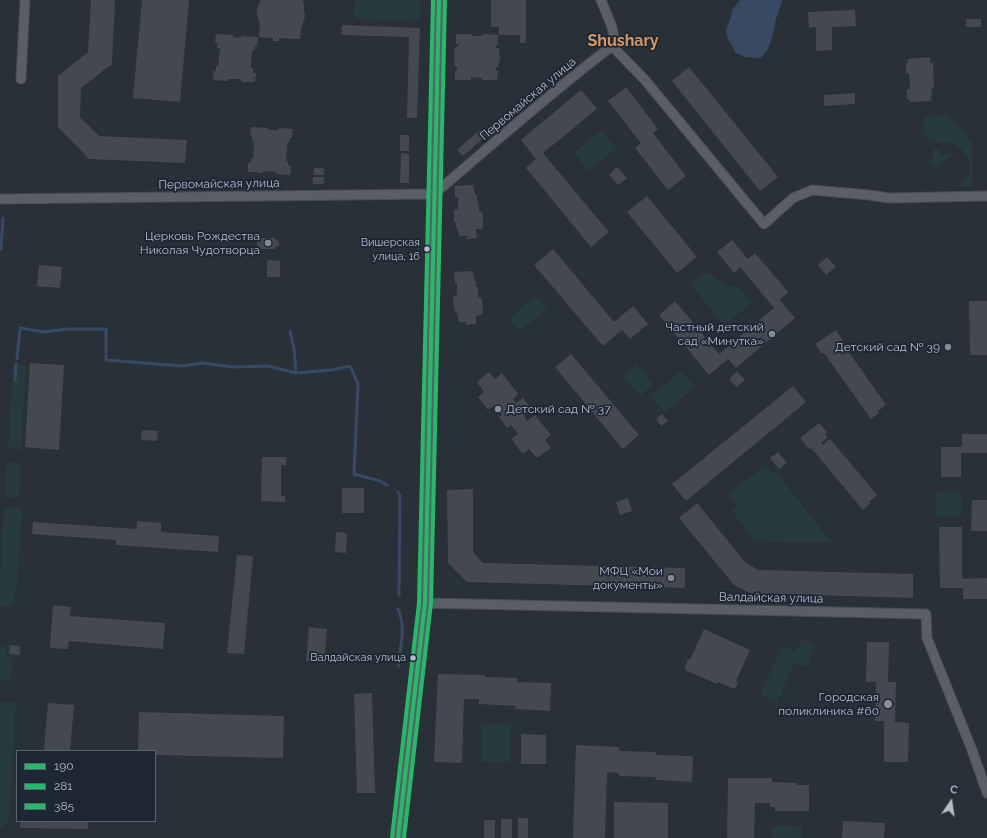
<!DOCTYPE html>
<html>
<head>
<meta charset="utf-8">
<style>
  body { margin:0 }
  #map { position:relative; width:987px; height:838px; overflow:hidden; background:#2a3038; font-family:Raleway,sans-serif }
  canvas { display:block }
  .legend { position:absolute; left:16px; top:750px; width:140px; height:72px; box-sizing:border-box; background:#1d2633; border:1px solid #59626f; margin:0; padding:5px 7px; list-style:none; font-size:12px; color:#b4bcc9 }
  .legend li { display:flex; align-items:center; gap:8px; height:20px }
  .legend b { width:20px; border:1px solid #59626f }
  .north { position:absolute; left:931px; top:782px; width:40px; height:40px; -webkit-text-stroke:3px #1d2633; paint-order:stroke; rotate:13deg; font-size:11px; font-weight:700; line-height:16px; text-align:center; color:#b4bcc9 }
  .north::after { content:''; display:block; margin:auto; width:14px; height:18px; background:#b4bcc9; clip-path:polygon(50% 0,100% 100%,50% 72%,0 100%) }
</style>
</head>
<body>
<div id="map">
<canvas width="987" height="838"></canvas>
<ul class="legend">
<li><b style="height:5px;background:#26b969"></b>190</li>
<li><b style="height:5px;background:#26b969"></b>281</li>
<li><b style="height:5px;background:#26b969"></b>385</li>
</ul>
<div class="north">С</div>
</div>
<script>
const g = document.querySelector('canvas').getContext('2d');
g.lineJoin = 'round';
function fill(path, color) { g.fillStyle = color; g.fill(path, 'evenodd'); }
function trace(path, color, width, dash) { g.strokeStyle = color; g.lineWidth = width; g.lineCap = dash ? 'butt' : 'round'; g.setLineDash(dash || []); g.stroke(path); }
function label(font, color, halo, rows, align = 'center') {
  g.font = font + ' Raleway,sans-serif'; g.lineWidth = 3.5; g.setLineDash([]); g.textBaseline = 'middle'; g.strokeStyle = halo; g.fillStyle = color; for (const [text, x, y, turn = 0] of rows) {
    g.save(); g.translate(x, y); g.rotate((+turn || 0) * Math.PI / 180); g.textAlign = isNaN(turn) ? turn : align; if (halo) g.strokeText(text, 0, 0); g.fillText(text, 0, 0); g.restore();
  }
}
fill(new Path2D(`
  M355,0H420L419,21L354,19Z
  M925,115L948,116L972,142V186H964L962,185C976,170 969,149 950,143C944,141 939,143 934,142C928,141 925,136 922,131Z
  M601,130L617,148L589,171L574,153Z
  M933,149L940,150V155L946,154L952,155L937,168L930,161L933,158Z
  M709,273L724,284L739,288L752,303L724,325L691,285L703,274Z
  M535,296L547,309L520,331L509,319Z
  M13,364L26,366L21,450L8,448Z
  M636,364L653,384L640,396L623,376Z
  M681,371L695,387L665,412L651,396Z
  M6,462L21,463L19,498L5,497Z
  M766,465L773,474L776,472L831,542L755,541L731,510L737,505L728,494Z
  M936,492L962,493L961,516H935Z
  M4,508H22L17,588L12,606L0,607V575Z
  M802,639L816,645L806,667L794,663L777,703L760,695L782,646L794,651L798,648Z
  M0,645L6,646L7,656L12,658L11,679L0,680Z
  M0,702L16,703L9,821L0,828Z
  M481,724H511L510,763L481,762Z
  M772,826L802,827V838H772Z`), '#273a3e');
fill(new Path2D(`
  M740,0H782C781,6 778,13 776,19C773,33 772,47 761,58L745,57L736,53L728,39L726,30L731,17L732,10Z`), '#384963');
trace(new Path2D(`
  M1,249L3,218
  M290,331L294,348L296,373
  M17,359L20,328L44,332L67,329H106V360L182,366L202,363L233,367L268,366L296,373L331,370L350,366L358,384L354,474L380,481L387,485
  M15,380L16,364
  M398,492L400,495L399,595
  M398,609C407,630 399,645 399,666`), '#384963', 3);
fill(new Path2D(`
  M91,0H115L112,64L81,88L80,117L99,136L187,140L185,163L89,159L58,127V76L88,52Z
  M142,0H189L180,102L133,98Z
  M261,0H303L305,16L301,29L300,39L279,38V41H273V38L259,37L260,24L258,19L257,13L258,6Z
  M491,0H526V43H520V35H499V27H491Z
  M855,10L856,26L832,27V50L816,51V27L809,28L808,12Z
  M966,19H981V27H966Z
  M342,25L420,28L417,118H407L409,37L341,35Z
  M216,34L233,35V37L241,38V36L258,37L257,46H255L254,51L252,50L251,68H253V73H256L255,82H241V79H228V81L213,80L214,71H216V66H218L220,48H217L218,43H215Z
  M456,34H472V36H483V34L498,35V45H496V48H499L500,58L498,67H496V71H498L497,80H482V78L471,77V80H455V71H457V67H455L454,57L455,47H458V44H456Z
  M930,57V63H933L934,88H932L931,101L910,102V99L907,100V89H910L909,73L906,74V63H908V59Z
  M689,67L778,177L760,191L672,81Z
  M626,87L658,129L653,133L686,176L668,190L635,148L641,143L608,101Z
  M581,90L597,109L543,153L609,232L591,247L526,168L536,159L521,140Z
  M855,93V104L824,106V95Z
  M251,127L268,128V130H279V128L293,129L292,138H290L289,143H287L286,161H288V166H291L290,175L276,174V172L263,171V173L248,172V163H251V158L253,159L254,141H252V136H250Z
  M481,129L487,135L463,156L457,150Z
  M400,135H409V151H400Z
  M401,153L409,154V183H400Z
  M617,167L627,178L618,185L609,175Z
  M314,168H324V175H314Z
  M313,177H324V184H313Z
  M473,185L474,191H475V195H477V201H478L479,211H481L483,214V225L482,229H476L477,238L467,239V236H459L457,227H456V222H454V209H458V197H455V186Z
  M647,196L697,257L677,273L627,212Z
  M259,238H275V240H278L280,244L278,246L275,247V249H259V246H257V242H259Z
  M732,240L748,259L755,253L788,292L780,300L795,318L736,368L728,359L709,375L659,315L675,301L719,354L774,308L740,267L734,273L717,252Z
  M553,249L614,322L633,306L648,324L630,339L622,330L603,346L534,265Z
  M827,257L836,267L826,275L818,265Z
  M267,260L280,261V277H267Z
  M39,265L62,267L60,288L37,286Z
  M473,271V277H474L475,281H476V287H478V297H480L482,300L483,311L481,315L476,316V324L466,325V322H459L457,313H455V308H454L453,296L457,295V283L455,284L454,272Z
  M969,301H987V355H970Z
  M836,330L845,344L844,345L886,405L878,411L879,413L871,419L824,353L822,354L815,344Z
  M571,354L639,435L623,449L555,367Z
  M30,363L64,365L59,450L25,447Z
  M737,371L745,380L736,387L729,379Z
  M489,372L495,379L502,373L518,394L513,399L516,403L523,398L532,410L524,416L527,421L535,415L551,435L545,440L551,448L537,458L529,449L523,454L511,439L518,434L511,425L507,428L499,417L502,415L495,405L488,410L478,397L484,392L477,382Z
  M793,386L806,402L686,501L672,484Z
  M662,414L668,421L661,426L656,419Z
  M819,423L827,432L825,434L828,437L821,443L823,445L830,439L877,495L869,502L871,503L863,510L811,448L809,449L800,438Z
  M142,430L158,431L157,441L141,440Z
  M962,434H987V453H961V477H941V447H962Z
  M778,452L787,463L779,469L770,458Z
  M262,457H286V465H281V496H285V502L261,501Z
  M342,488H364V513H342Z
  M473,489V552L483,563L685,568V588L467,582L448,563L447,490Z
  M628,498L632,511L620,515L616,502Z
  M972,500H987V531H971Z
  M697,503L745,562L758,570L913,574V598L750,593L734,585L679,518Z
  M137,521L161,523V532L219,536L218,552L116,545V540L32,534L33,522L137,529Z
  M939,527H962V579L987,578V599H963V588H940Z
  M336,532L347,533L346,553L335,552Z
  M237,555L253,556L244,654L227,653Z
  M53,605L71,607L70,616L165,623L163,649L69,641L68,649L50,648Z
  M309,627L327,629L324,663L306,661Z
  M704,629L750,650L736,681L738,682L735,689L718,682L717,684L685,670L686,668L685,667L688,659L690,660Z
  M867,642H889L888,682H896L895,722L909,723L908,762H884V721H875L876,682H866Z
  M10,645L20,646V655L9,654Z
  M438,674L485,675V677L517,678V682L551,683L550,711L515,709L516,706L479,704V699H464L462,763L434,762Z
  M372,693L375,793H357L354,694Z
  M48,703L74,705L70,751H44Z
  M139,712L284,716L283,758L155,755V751H138Z
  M521,734L546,735V764H521Z
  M576,745L619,747V751L656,752V755L693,756L692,782L655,780L656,777L619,776V773L607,772L605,838H573Z
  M728,778H772V782L797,783V785H809V811H775V807H770V803H755L754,838H727Z
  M614,802L668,803V838H614Z
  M518,818H528V838H518Z
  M501,819H512V838H501Z
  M484,820H495V838H484Z
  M21,821H88V829L20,828Z
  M843,821L885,823L884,838H842Z`), '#444950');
const street = new Path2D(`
  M601,0L612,27L614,37L612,46
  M612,46L645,80L764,224L793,198L812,190L869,195L889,198L987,196
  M21,79L25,0
  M0,199L434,194C493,144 550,93 612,46
  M425,603L926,614L927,638L972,750L987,793
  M398,838L425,603L439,0`);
trace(street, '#484c53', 11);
trace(street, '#5a5e66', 9);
trace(new Path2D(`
  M398,838L425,603L439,0`), '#26b969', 4);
trace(new Path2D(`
  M404,838L431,603L445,0`), '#26b969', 4);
trace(new Path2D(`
  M392,837L419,603L433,0`), '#26b969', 4);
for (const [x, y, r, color] of [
  [268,243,4,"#848b96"],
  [427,249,3.5,"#b4bcc9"],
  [772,334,4,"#848b96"],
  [948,347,4,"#848b96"],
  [498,409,4,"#848b96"],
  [671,578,4,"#848b96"],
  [413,658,3.5,"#b4bcc9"],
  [888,704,5,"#848b96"]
]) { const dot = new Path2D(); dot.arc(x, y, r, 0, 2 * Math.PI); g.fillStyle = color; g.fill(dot); trace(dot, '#1d2633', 1.5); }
label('11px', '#b4bcc9', '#1d2633', [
  ["Вишерская",420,243],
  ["улица, 16",420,257],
  ["Валдайская улица",406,658]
], 'right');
label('12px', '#b4bcc9', '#1d2633', [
  ["Первомайская улица",528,99,-40],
  ["Первомайская улица",219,184,-1],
  ["Валдайская улица",771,598,1]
]);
label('12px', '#b4bcc9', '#1d2633', [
  ["Церковь Рождества",260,236],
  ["Николая Чудотворца",260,250],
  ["Частный детский",764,327],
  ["сад «Минутка»",764,341],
  ["Детский сад № 39",940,347],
  ["Детский сад № 37",506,409,"left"],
  ["МФЦ «Мои",663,571],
  ["документы»",663,585],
  ["Городская",879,697],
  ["поликлиника #60",879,711]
], 'right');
label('bold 16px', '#d59563', '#1d2633', [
  ["Shushary",623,41]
]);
</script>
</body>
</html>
